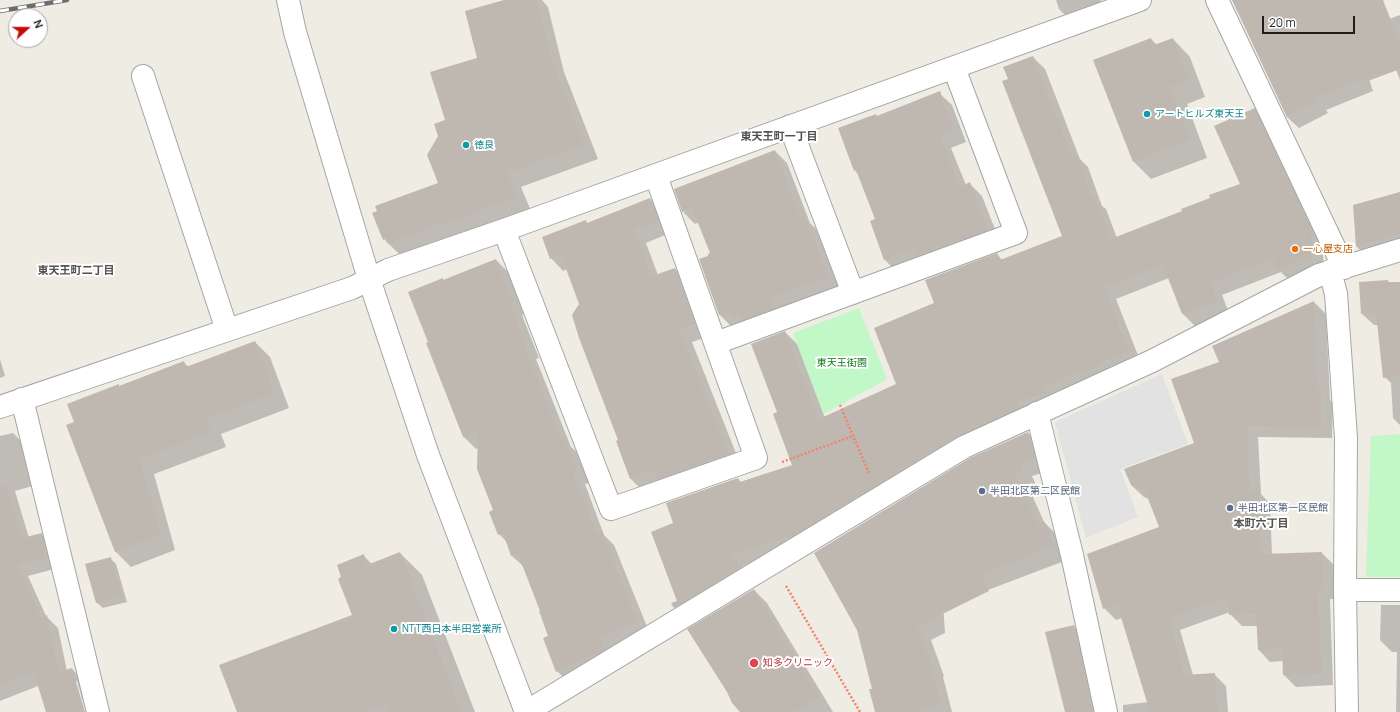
<!DOCTYPE html>
<html>
<head>
<meta charset="utf-8">
<style>
  body { margin:0 }
  #map { position:relative; width:1400px; height:712px; overflow:hidden; background:#efece4; font-family:Manrope,sans-serif }
  canvas { display:block }
  .north { position:absolute; left:8px; top:8px; width:40px; height:40px; box-sizing:border-box; background:#fff; border:1px solid #a5a5a5; border-radius:50%; rotate:69deg; font-size:11px; font-weight:700; line-height:16px; text-align:center; color:#1e1e1e }
  .north::after { content:''; display:block; margin:auto; width:14px; height:18px; background:#c60c06; clip-path:polygon(50% 0,100% 100%,50% 72%,0 100%) }
  .scale { position:absolute; left:1262px; top:16px; width:93px; height:18px; box-sizing:border-box; border:2px solid #1e1e1e; border-top:0; padding-left:5px; font-size:12px; line-height:14px; white-space:nowrap; color:#1e1e1e; -webkit-text-stroke:3px #fff; paint-order:stroke }
</style>
</head>
<body>
<div id="map">
<canvas width="1400" height="712"></canvas>
<div class="north">N</div>
<div class="scale">20 m</div>
</div>
<script>
const g = document.querySelector('canvas').getContext('2d');
g.lineJoin = 'round';
function fill(path, color) { g.fillStyle = color; g.fill(path, 'evenodd'); }
function trace(path, color, width, dash) { g.strokeStyle = color; g.lineWidth = width; g.lineCap = dash ? 'butt' : 'round'; g.setLineDash(dash || []); g.stroke(path); }
function label(font, color, halo, rows, align = 'center') {
  g.font = font + ' Manrope,"Noto Sans JP",sans-serif'; g.lineWidth = 4; g.setLineDash([]); g.textBaseline = 'middle'; g.strokeStyle = halo; g.fillStyle = color; for (const [text, x, y, turn = 0] of rows) {
    g.save(); g.translate(x, y); g.rotate((+turn || 0) * Math.PI / 180); g.textAlign = isNaN(turn) ? turn : align; if (halo) g.strokeText(text, 0, 0); g.fillText(text, 0, 0); g.restore();
  }
}
fill(new Path2D(`
  M859,308L887,379L824,414L793,333Z
  M1400,434V577H1366L1371,436Z`), '#c2f8c8');
fill(new Path2D(`
  M1162,374L1188,444L1120,469L1138,517L1086,538L1055,422Z`), '#e2e2e2');
fill(new Path2D(`
  M508,0H542L548,7L564,72L598,159L521,187L531,211L403,258L384,239L439,183V136L446,121Z
  M1056,0H1101L1105,12L1074,24L1059,9Z
  M1233,0H1334L1347,35L1400,15V80L1395,67L1368,76L1373,91L1326,110L1328,113L1299,128L1287,117Z
  M1151,39L1157,45L1173,39L1190,57L1205,97L1187,104L1207,158L1151,179L1134,162L1095,60Z
  M1033,57L1045,69L1080,159L1088,167L1102,206L1106,209L1117,238L1184,212L1241,184L1254,110L1266,122L1322,240L1324,271L1290,281L1281,272L1222,295L1229,313L1195,326L1183,314L1169,278L1116,299L1141,363L1031,420L805,547L743,566L752,580L687,619L675,607L678,601L675,524L738,479L741,482L794,465L778,413L785,332L797,344L825,418L898,384L935,304L997,254L1002,260L1063,237L1009,80Z
  M939,93L952,105L966,142L951,148L966,185L970,184L982,196L1000,242L897,272L885,260L876,220L859,175L855,171L877,116Z
  M775,151L787,163L810,223L816,229L840,288L732,327L720,315L700,260L710,256L712,254L699,222L695,224L683,212Z
  M650,199L662,211L670,233L646,243L658,275L675,269L687,281L707,337L692,342L741,466L643,491L631,479L617,442L620,441L580,305L567,269L563,271L551,258L586,222L588,224Z
  M1400,200V249L1368,258L1356,246L1354,206Z
  M496,260L508,272L524,314L522,315L539,358L536,359L571,447L577,452L589,483L585,484L604,535L614,545L650,634L569,683L557,671L549,636L541,611L525,568L512,556L507,542L499,534L478,448L476,449L464,437L429,343L442,279L444,281Z
  M1388,281L1389,283H1400V425L1393,418L1391,383L1385,377L1378,325H1374L1362,314Z
  M1314,302L1326,314L1330,400L1333,403L1332,438L1258,437L1261,494L1270,504L1272,555L1322,553L1334,565L1335,599H1330L1333,685L1296,687L1284,675L1283,661L1270,662L1259,650L1257,626H1242L1230,614V612L1180,630L1193,675L1214,674L1226,686L1228,712H1123V705L1148,702L1122,618L1116,620L1104,608L1160,527L1149,499L1144,497L1131,485L1195,443L1220,362Z
  M255,342L270,357L289,408L221,434L226,447L154,474L175,550L131,567L116,552L75,422L118,385L120,387L184,363L189,367Z
  M0,359L5,376L0,378Z
  M13,433L24,444L36,485L15,491L29,538L41,534L53,545L58,568L28,576L46,616L58,628L67,671L72,669L83,680L92,712H86L77,681H75L84,712H47L38,686L0,701V436Z
  M1028,433L1041,446L1048,471L1032,476L1036,485L1029,488L1044,522L1057,535L1067,560L980,593L942,588L945,633L931,640L944,676L943,677L952,712H875L873,689Z
  M400,553L422,575L475,712H238L353,616L363,555L372,564Z
  M110,558L116,564L127,602L103,608L96,602Z
  M754,590L767,603L833,712H741Z
  M1381,605H1400V712H1396L1397,652H1392L1380,640Z
  M1074,626L1083,635L1100,712H1066Z`), '#0003');
fill(new Path2D(`
  M504,0H537L551,57L585,145L508,173L517,197L440,226V224L388,244L386,238L383,240L372,213L377,211L375,206L438,183L427,155L438,136L434,124L445,120L430,72L477,58L465,11Z
  M1232,0H1383L1400,44V69L1368,81L1366,78L1315,98L1317,101L1287,117Z
  M1151,38L1154,45L1173,38L1189,80L1170,87L1190,140L1133,162L1093,60Z
  M1033,56L1072,156L1076,154L1092,197L1094,196L1111,239L1182,211L1181,209L1210,198L1209,195L1240,184L1214,126L1255,108L1311,228L1312,259L1277,269L1273,258L1211,283L1218,301L1182,314L1163,265L1105,287L1129,351L1102,362L1103,364L1043,387L1045,393L1018,402L1020,408L958,436L793,536L732,554L741,567L674,608L671,603L677,601L651,532L673,523L666,503L738,478L740,482L792,465L773,414L777,412L751,344L785,331L819,419L896,384L874,328L934,303L925,280L997,253L1000,260L1062,236L1002,81L1008,79L1003,67Z
  M940,91L954,130L940,135L960,187L970,182L988,230L916,256L913,249L884,260L870,221L875,219L856,170L854,171L838,128L876,114L877,116Z
  M775,150L801,217L804,215L829,276L772,298L776,308L742,320L739,314L732,317L730,311L719,315L699,259L708,256V254L710,253L692,208L682,212L674,189Z
  M1400,192V234L1356,246L1353,205Z
  M650,198L659,221L634,230L652,276L675,268L695,324L680,330L729,454L657,480L653,470L630,479L616,441L618,440L579,338L572,315L579,304L561,255L550,259L542,237L586,220L587,223Z
  M496,259L513,302L510,303L527,346L525,347L562,440L565,439L577,470L573,472L597,534L602,531L638,622L600,637L605,650L556,672L543,638L548,636L539,611H540L518,554L511,556L503,533L498,535L489,512L493,510L477,469L478,432L463,437L426,343L428,342L408,292L443,278V280Z
  M1388,280V282H1400V377L1383,378L1376,313L1361,314L1359,282Z
  M1314,301L1318,390H1321V427L1247,426L1250,491H1259L1261,554L1322,552L1323,588H1318L1322,674L1283,675L1282,649L1258,650L1256,614L1229,615L1227,597L1169,619L1185,675L1215,673L1218,712H1150L1117,604L1103,609L1087,554L1159,527L1145,491L1131,485L1124,469L1194,443L1171,379L1219,362L1212,346Z
  M255,341L275,393L206,419L211,432L140,459L161,535L115,552L66,425L74,422L67,404L119,384V386L184,361L186,367Z
  M1028,432L1035,458L1020,463L1024,472L1016,475L1038,524L1044,521L1054,546L982,574L989,591L918,626L931,663H930L941,705L913,712H875L869,689H872L857,630L814,553L970,458Z
  M6,485L22,538L42,533L47,557L18,565L41,617L47,615L59,672L72,668L85,712H46L34,673L0,686V486Z
  M400,552L462,712H388L386,705L368,712H237L219,665L352,615L338,579L341,577L337,565L364,554L367,565Z
  M111,557L122,596L96,603L85,564Z
  M754,589L820,698L794,712H740L732,703L727,692L687,629Z
  M1074,625L1075,628L1093,712H1065L1045,632Z`), '#bfb8b1');
const street = new Path2D(`
  M288,0L295,32L369,279L428,455L526,712
  M1217,0L1344,268
  M143,76L227,330
  M790,126L853,293
  M504,230L611,509L756,458L656,176
  M1330,271L1336,294L1346,438L1345,590L1347,712
  M716,343L1016,233L954,68
  M22,399L98,712
  M0,407L352,288L388,270L504,230L1140,0
  M1037,413L1072,555L1106,712
  M1345,590H1400
  M526,712L964,447L1152,361L1319,275L1400,250`);
trace(street, '#a5a5a5', 24);
trace(new Path2D(`
  M840,405L869,473
  M782,462L853,436
  M786,586L860,712`), '#f6816e', 2.5, [2, 2]);
trace(street, '#fff', 22);
const rail = new Path2D(`
  M0,11L67,0`);
trace(rail, '#6c6c6c', 4.5);
trace(rail, '#fff', 3, [9]);
for (const [x, y, r, color] of [
  [1147,114,4,"#0f9aa8"],
  [466,145,4,"#0f9aa8"],
  [1295,249,4,"#e8710a"],
  [982,491,4,"#5c6f8a"],
  [1230,508,4,"#5c6f8a"],
  [394,629,4,"#0f9aa8"],
  [754,663,5,"#e0444e"]
]) { const dot = new Path2D(); dot.arc(x, y, r, 0, 2 * Math.PI); g.fillStyle = color; g.fill(dot); trace(dot, '#fff', 1.5); }
label('10px', '#0d838f', '#fff', [
  ["アートヒルズ東天王",1155,114],
  ["徳良",474,145],
  ["NTT西日本半田営業所",402,629]
], 'left');
label('10px', '#c56008', '#fff', [
  ["一心屋支店",1303,249]
], 'left');
label('10px', '#0f791b', '#fff', [
  ["東天王街園",842,363]
]);
label('10px', '#4e5e75', '#fff', [
  ["半田北区第二区民館",990,491],
  ["半田北区第一区民館",1238,508]
], 'left');
label('10px', '#be3a42', '#fff', [
  ["知多クリニック",763,663]
], 'left');
label('bold 11px', '#515151', '#fff', [
  ["東天王町一丁目",779,137],
  ["東天王町二丁目",76,271],
  ["本町六丁目",1261,524]
]);
</script>
</body>
</html>
